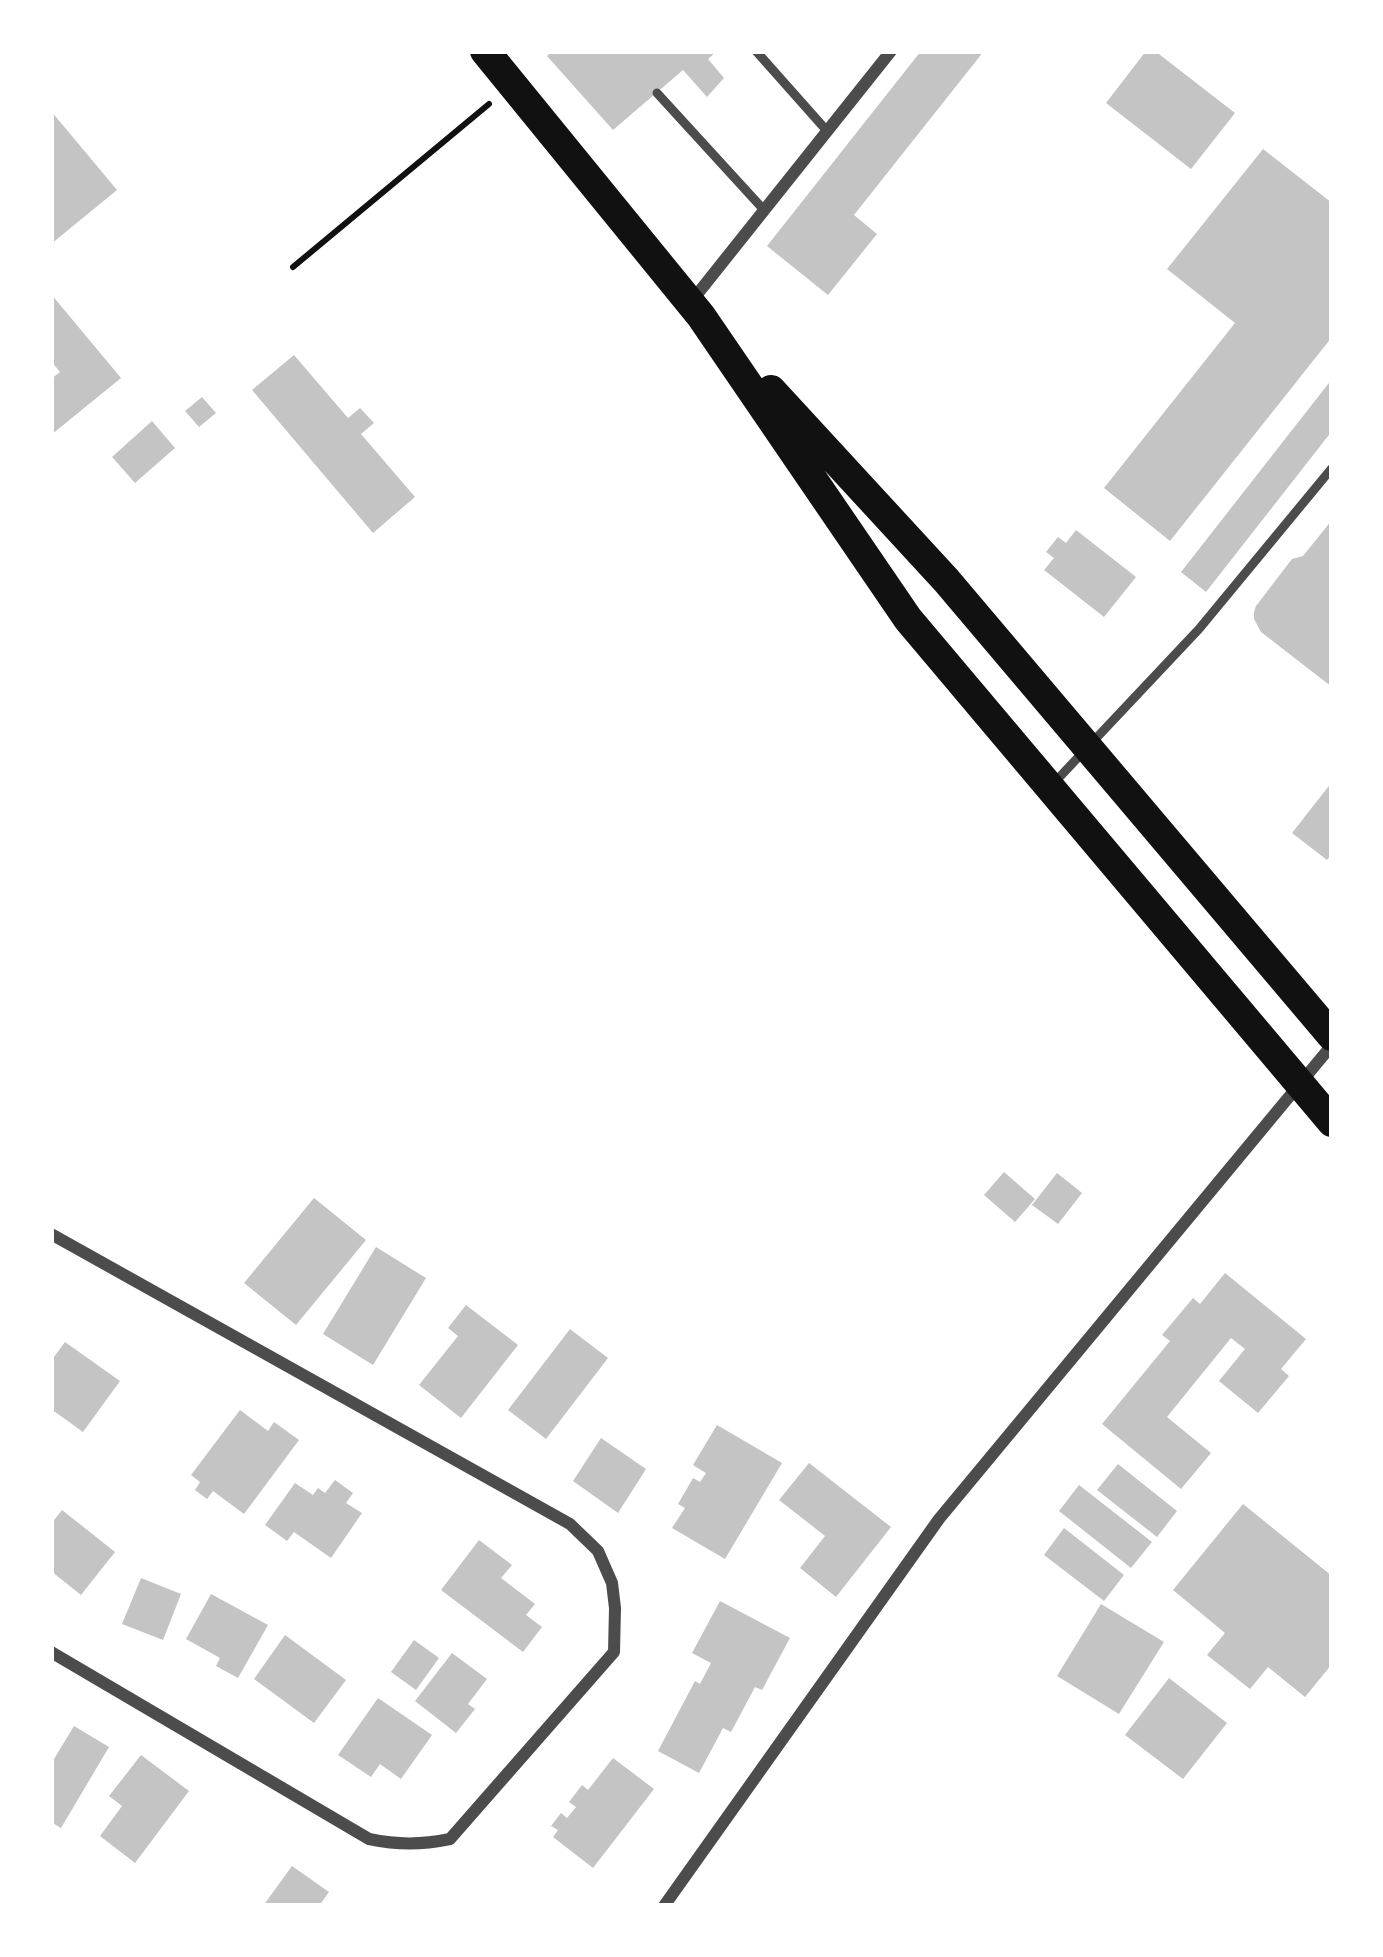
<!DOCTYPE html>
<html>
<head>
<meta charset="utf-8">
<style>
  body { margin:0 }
  #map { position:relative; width:1383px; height:1957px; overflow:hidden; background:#fff; font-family:"Exo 2",sans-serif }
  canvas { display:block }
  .frame { position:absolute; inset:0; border:54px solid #fff; pointer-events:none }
</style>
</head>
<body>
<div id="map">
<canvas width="1383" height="1957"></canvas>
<div class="frame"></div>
</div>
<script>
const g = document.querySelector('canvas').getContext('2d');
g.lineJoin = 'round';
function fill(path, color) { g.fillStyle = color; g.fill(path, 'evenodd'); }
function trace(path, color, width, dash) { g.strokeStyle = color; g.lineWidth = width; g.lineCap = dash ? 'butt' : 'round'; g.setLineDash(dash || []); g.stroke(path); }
fill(new Path2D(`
  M552,51H717L708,59L724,78L707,97L683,70L613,130L547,56Z
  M921,51H984L854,215L877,234L828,295L767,246Z
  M1146,51H1155L1235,113L1191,169L1106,103Z
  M51,111L117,190L51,244L52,183Z
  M1263,149L1332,203V337L1170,541L1104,488L1235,323L1167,269Z
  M51,294L121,378L51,435V379L60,372L51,361Z
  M294,355L348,418L360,408L374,423L361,434L415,497L373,533L252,390Z
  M1332,379V431L1206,592L1181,572Z
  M202,397L216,413L199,427L185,411Z
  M152,421L175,448L135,483L112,457Z
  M1332,520V687L1261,632L1254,619V612L1256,606L1292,559L1303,556Z
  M1076,530L1136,577L1104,617L1044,570L1054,558L1046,552L1058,537L1066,543Z
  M1332,782V854L1327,860L1292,833Z
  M1004,1172L1035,1199L1015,1222L984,1195Z
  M1057,1173L1082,1193L1058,1224L1032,1205Z
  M314,1198L366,1240L296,1325L244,1283Z
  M376,1247L426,1278L373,1365L323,1334Z
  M1225,1273L1306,1339L1281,1369L1289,1376L1258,1413L1219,1381L1245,1349L1231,1338L1167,1417L1211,1453L1181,1489L1102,1424L1170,1341L1162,1335L1193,1298L1200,1304Z
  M466,1305L518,1345L461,1418L419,1385L458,1336L448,1328Z
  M570,1329L608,1358L546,1439L508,1410Z
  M65,1342L120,1381L83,1432L51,1409V1361Z
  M240,1410L268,1431L274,1422L299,1440L244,1514L213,1491L207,1499L195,1490L200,1482L191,1475Z
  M717,1425L782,1463L725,1559L672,1528L685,1508L678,1504L693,1478L700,1482L706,1473L693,1465Z
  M601,1438L646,1469L618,1513L573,1481Z
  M809,1463L891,1527L836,1597L800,1568L825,1536L779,1500Z
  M1118,1464L1177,1511L1157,1537L1097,1490Z
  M335,1480L353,1493L346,1503L362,1513L331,1558L294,1532L287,1541L265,1525L295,1483L313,1495L318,1488L325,1493Z
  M1079,1485L1152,1542L1131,1568L1059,1511Z
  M1243,1504L1332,1576V1664L1305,1697L1268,1667L1250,1689L1207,1655L1225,1633L1173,1590Z
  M62,1510L115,1552L81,1595L51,1571V1524Z
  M1064,1528L1124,1575L1104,1601L1044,1555Z
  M479,1540L512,1565L501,1578L535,1604L526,1615L542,1627L523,1652L441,1590Z
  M141,1578L181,1594L163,1640L122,1624Z
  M211,1594L268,1625L238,1678L216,1666L220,1658L186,1639Z
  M720,1601L790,1638L762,1690L755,1687L731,1732L723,1728L699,1773L658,1751L695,1681L700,1684L711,1663L692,1653Z
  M1101,1604L1164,1642L1119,1714L1057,1676Z
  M285,1635L346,1680L314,1723L254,1679Z
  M414,1640L439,1658L416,1690L391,1672Z
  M452,1653L487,1679L468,1704L475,1709L456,1733L415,1701Z
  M1169,1678L1227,1723L1183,1779L1125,1735Z
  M378,1698L432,1735L401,1779L380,1764L371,1777L338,1755Z
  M74,1726L109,1747L61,1828L51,1822V1764Z
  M141,1755L189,1791L135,1863L100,1836L122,1806L109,1796Z
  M613,1758L654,1789L593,1868L553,1837L558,1830L551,1826L561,1813L567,1818L576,1807L569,1802L582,1785L588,1790Z
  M292,1866L329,1892L319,1906H263Z`), '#c4c4c4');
trace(new Path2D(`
  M293,267L489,104`), '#111', 6);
trace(new Path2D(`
  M756,51L827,131
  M657,93L764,210
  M1053,784L1199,629L1332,468`), '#4c4c4c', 9);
trace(new Path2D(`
  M691,302L891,51
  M51,1234L570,1524L598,1551L612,1583L615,1608L614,1652L450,1839C421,1845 398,1845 369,1839L51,1652
  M664,1906L939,1519L1332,1045`), '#4c4c4c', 12);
trace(new Path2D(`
  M485,51L701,316L908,619L1332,1122
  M771,390L946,580L1332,1036`), '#111', 30);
</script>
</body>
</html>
